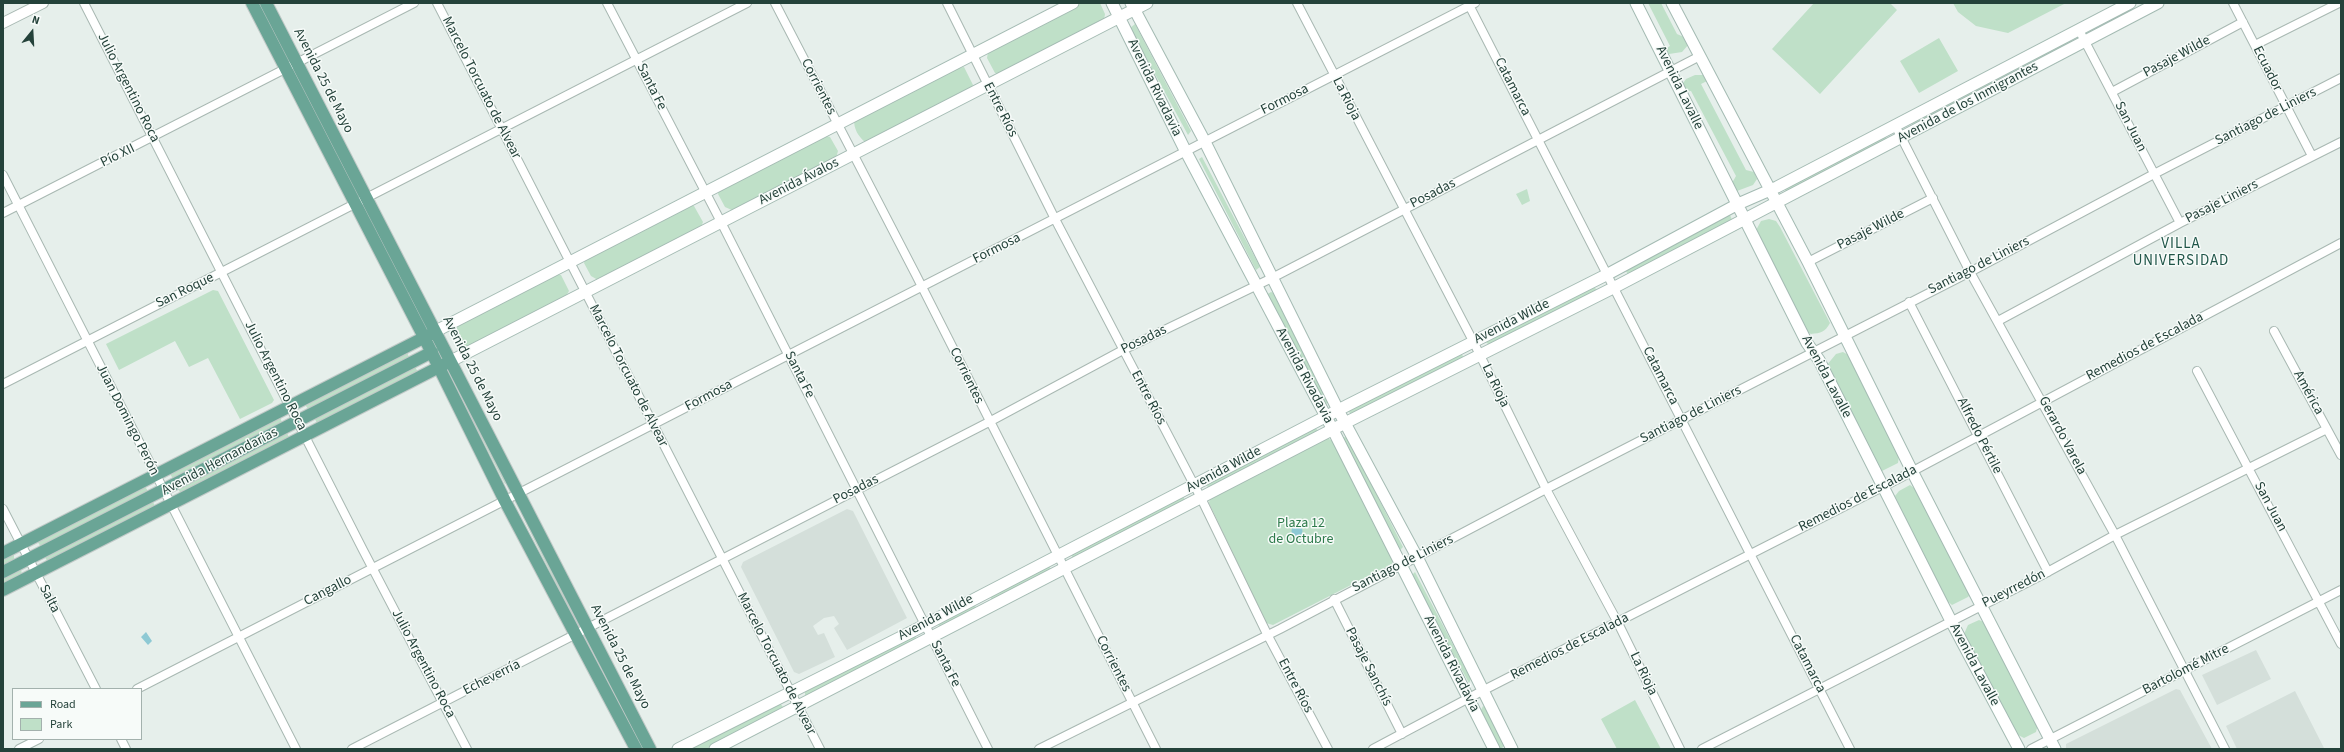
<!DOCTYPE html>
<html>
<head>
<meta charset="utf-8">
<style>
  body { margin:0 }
  #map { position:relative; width:2344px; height:752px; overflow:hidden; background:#e6efeb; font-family:"Source Sans 3",sans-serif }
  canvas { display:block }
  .frame { position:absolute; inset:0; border:4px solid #24423a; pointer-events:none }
  .legend { position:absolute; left:12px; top:688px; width:130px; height:52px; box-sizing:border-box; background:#f7fbf9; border:1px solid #a3b1ad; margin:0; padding:5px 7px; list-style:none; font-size:12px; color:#24423a }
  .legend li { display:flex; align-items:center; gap:8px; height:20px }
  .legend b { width:20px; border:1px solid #a3b1ad }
  .north { position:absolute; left:12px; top:12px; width:40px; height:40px; -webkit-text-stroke:3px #f7fbf9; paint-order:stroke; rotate:18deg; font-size:11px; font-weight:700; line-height:16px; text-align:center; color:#24423a }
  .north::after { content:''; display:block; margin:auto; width:14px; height:18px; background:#24423a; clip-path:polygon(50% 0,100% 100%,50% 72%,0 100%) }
</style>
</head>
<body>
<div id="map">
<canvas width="2344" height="752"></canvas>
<div class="frame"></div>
<ul class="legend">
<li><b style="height:5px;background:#6aa596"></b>Road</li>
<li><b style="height:11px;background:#bfe0c8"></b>Park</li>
</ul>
<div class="north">N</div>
</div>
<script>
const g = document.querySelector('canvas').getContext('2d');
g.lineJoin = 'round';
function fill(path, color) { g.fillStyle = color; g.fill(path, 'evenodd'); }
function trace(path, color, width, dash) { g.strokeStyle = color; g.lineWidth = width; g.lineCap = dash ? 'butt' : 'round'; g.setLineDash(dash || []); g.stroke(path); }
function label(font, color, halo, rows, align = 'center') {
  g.font = font + ' "Source Sans 3",sans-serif'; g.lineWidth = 3; g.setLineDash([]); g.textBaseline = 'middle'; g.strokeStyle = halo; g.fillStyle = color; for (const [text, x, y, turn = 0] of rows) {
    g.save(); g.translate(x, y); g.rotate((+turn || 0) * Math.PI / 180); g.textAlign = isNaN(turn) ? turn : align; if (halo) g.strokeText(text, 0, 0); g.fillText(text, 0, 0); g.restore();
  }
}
fill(new Path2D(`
  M847,509L853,511L907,618L847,650L834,628L839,624L834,616L824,618L813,626L818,635L824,633L835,657L799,674L794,672L741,567L743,562Z
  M2256,650L2271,679L2217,705L2202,675Z
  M2176,689L2180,690L2212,749H2066V744Z
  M2295,691L2324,748L2237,749L2226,726Z`), '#d4dfda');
fill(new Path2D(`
  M1082,3H1100L1105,14L1104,20L1003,74L995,73L987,58L988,52Z
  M1648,3H1661L1677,34L1686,38L1689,44L1682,52L1669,54L1665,49L1670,46Z
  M1814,3H1890L1897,10L1820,94L1772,49Z
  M1953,3H2066L2008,33L1976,26L1958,12Z
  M1135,24L1191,131L1188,135L1130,28Z
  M1939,38L1958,71L1919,93L1900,61Z
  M2070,39L2072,42L1913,125L1911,122Z
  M964,67L973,85L970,90L865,142C858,136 854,129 854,120L958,68Z
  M1695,75H1705L1707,81L1701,84L1746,170L1754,172L1757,179L1753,185L1737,191L1732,183L1736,176L1691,91L1684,92L1681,86L1686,79Z
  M823,135L830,137L838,151L836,158L734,211L725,207L718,194L720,188Z
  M1885,136L1887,139L1786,192L1784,188Z
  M1202,157L1260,267L1256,270L1199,159Z
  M1527,189L1530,201L1522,205L1516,194Z
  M688,205L694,206L703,222L700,229L598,280L591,276L584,263L586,258Z
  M1730,215L1733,222L1628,274L1625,270Z
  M1769,219L1776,221L1780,227L1830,323C1825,332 1821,333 1811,334L1804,330L1755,232L1761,221Z
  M555,274L561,275L569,291L566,296L464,349L459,348L450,333L453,327Z
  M1593,286L1597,290L1490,346L1486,342L1487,340Z
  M213,290L218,291L274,400L272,403L240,419L208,358L189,367L175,341L119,370L106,344Z
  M1271,292L1274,293L1329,401L1325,405L1266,295Z
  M406,350L409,357L308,409L304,403Z
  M1843,352L1850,356L1899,456L1898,463L1882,471L1877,469L1826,366L1836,354Z
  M1461,353L1464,358L1352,415L1347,410Z
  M415,366L418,373L317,424L314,416Z
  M454,377L507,483L505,484L451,378Z
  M280,416L282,423L173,479L169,472Z
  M1315,428L1319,431L1208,488L1207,485Z
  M286,431L289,437L181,494L177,487Z
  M1345,437L1348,438L1403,547L1400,550L1343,438Z
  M1327,438L1333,441L1393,559L1392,564L1273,625L1266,623L1209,503L1210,498Z
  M144,485L148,491L41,547L37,541Z
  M1910,485L1918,491L1971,593L1968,597L1952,605L1945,599L1895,496L1899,491Z
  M1183,496L1185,500L1073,559L1071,554Z
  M152,500L155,506L48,562L44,556Z
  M519,509L521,510L576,619L574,620Z
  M11,554L14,555V561L3,566V558Z
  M1048,565L1051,569L993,603L988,592Z
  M21,569L22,575L3,585V576Z
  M1415,572L1471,679L1469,683L1411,576Z
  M973,602L978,611L940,628L938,624Z
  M1979,620L1986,623L2038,724L2036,732L2024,738L2016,734L1964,634L1968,625Z
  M914,634L917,640L808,697L805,695V689Z
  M591,641L645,749H641L587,643Z
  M1635,700L1661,749H1617L1601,719Z
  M780,703L783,707L782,710L706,749H688Z
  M1483,706L1485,707L1505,745L1502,748H1500L1481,710Z`), '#bfe0c8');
fill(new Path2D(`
  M1291.5 531a5.5 5.5 0 1 1 11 0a5.5 5.5 0 1 1-11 0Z
  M146,632L152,641L148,645L141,637Z`), '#8ec9d4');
const minor = new Path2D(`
  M84,3L363,550L467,749
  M437,3L820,749
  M607,3L721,222L988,749
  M775,3L916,275L1156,749
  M947,3L1055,219L1201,498L1267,634L1328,749
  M1297,3L1473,341L1546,489L1618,623L1680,749
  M1468,3L1850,749
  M2233,3L2312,156
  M2079,30L2180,223
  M2255,45L2339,3
  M2112,92L2243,22
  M1895,125L1970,272L2115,535L2225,749
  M3,175L296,749
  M3,213L414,3
  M1808,262L1933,198
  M1909,302L2048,572
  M1998,321L2180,223L2341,142
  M2274,331L2341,455
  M2197,371L2341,644
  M3,384L747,3
  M3,509L96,689
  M1334,599L1402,734
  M137,689L1475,3
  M121,739L126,749
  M19,749L39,739
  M352,749L989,422L1123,350L1272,278L1700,56
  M1039,749L1280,629L1546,489L1970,272L2154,174L2341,78
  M1373,749L1482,691L1898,479L2341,243
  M1702,749L2042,575L2115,535L2327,429
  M2031,749L2341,590`);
const tertiary = new Path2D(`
  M3,23L43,3`);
const secondary = new Path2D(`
  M1112,3L1185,150L1333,430L1494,749
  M1131,3L1204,140L1338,410L1417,557L1512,749
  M1636,3L1807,343L1819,360L1951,621L2019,749
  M1672,3L1808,262L1912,471L2055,749
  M436,331L1073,3
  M451,361L1147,3
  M678,749L913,631L1348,405L1608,274L1738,204L1777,187L2130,3
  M715,749L1345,423L1615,287L2158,3`);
const primary = new Path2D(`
  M252,3L424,337L505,501L636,749
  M266,3L650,749
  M3,553L431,334
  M3,572L432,352
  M3,590L445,364`);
trace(minor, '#a8b8b2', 10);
trace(tertiary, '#a8b8b2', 12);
trace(secondary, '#a4bbb3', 13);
trace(primary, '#c2cac8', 14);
trace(minor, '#fff', 8);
trace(tertiary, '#fff', 10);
trace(secondary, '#fff', 11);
trace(primary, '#6aa596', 12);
label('14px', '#24423a', '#f7fbf9', [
  ["Pasaje Wilde",2177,57,-28],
  ["Ecuador",2267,69,63],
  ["Avenida 25 de Mayo",323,81,63],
  ["Santa Fe",651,87,63],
  ["Corrientes",818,87,63],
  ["Catamarca",1512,87,63],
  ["Julio Argentino Roca",128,88,63],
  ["Marcelo Torcuato de Alvear",481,88,63],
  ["Avenida Rivadavia",1154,88,64],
  ["Avenida Lavalle",1679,88,64],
  ["La Rioja",1346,99,63],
  ["Formosa",1285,100,-27],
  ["Avenida de los Inmigrantes",1968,103,-28],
  ["Entre Ríos",1000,110,63],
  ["Santiago de Liniers",2266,117,-27],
  ["San Juan",2130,127,63],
  ["Pío XII",118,156,-26],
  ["Avenida Ávalos",799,182,-27],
  ["Posadas",1433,194,-27],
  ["Pasaje Liniers",2222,202,-27],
  ["Pasaje Wilde",1871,230,-27],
  ["Formosa",997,249,-27],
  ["Santiago de Liniers",1979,266,-27],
  ["San Roque",185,291,-26],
  ["Avenida Wilde",1512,322,-27],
  ["Posadas",1144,340,-26],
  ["Remedios de Escalada",2145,347,-28],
  ["Avenida 25 de Mayo",472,369,63],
  ["Santa Fe",799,375,63],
  ["Julio Argentino Roca",275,376,63],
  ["Marcelo Torcuato de Alvear",628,376,63],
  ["Corrientes",966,376,64],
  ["Avenida Rivadavia",1304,376,62],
  ["Catamarca",1660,376,63],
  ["Avenida Lavalle",1826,377,62],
  ["La Rioja",1495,386,64],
  ["América",2308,393,61],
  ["Formosa",709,396,-28],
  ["Entre Ríos",1148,398,62],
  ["Santiago de Liniers",1691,415,-27],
  ["Juan Domingo Perón",127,420,63],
  ["Alfredo Pértile",1979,436,63],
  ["Gerardo Varela",2062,436,62],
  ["Avenida Hernandarias",220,462,-28],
  ["Avenida Wilde",1224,470,-28],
  ["Posadas",856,490,-27],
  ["Remedios de Escalada",1858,499,-27],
  ["San Juan",2270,507,62],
  ["Santiago de Liniers",1403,564,-27],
  ["Pueyrredón",2014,589,-27],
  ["Cangallo",328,591,-27],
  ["Salta",49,599,63],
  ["Avenida Wilde",936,618,-28],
  ["Remedios de Escalada",1570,647,-27],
  ["Avenida 25 de Mayo",620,657,63],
  ["Julio Argentino Roca",423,664,62],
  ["Marcelo Torcuato de Alvear",776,664,63],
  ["Santa Fe",945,664,63],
  ["Corrientes",1113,664,63],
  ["Avenida Rivadavia",1451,664,63],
  ["Catamarca",1807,664,63],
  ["Avenida Lavalle",1974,665,62],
  ["Pasaje Sanchís",1368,667,63],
  ["Bartolomé Mitre",2186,670,-27],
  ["La Rioja",1643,674,64],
  ["Echeverría",492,678,-27],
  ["Entre Ríos",1295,686,62]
]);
label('14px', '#2d7a4b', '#f7fbf9', [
  ["Plaza 12",1301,524],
  ["de Octubre",1301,540]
]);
g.letterSpacing = '1px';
label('15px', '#1f5548', '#f7fbf9', [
  ["VILLA",2181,245],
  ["UNIVERSIDAD",2181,262]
]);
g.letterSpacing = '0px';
</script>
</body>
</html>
